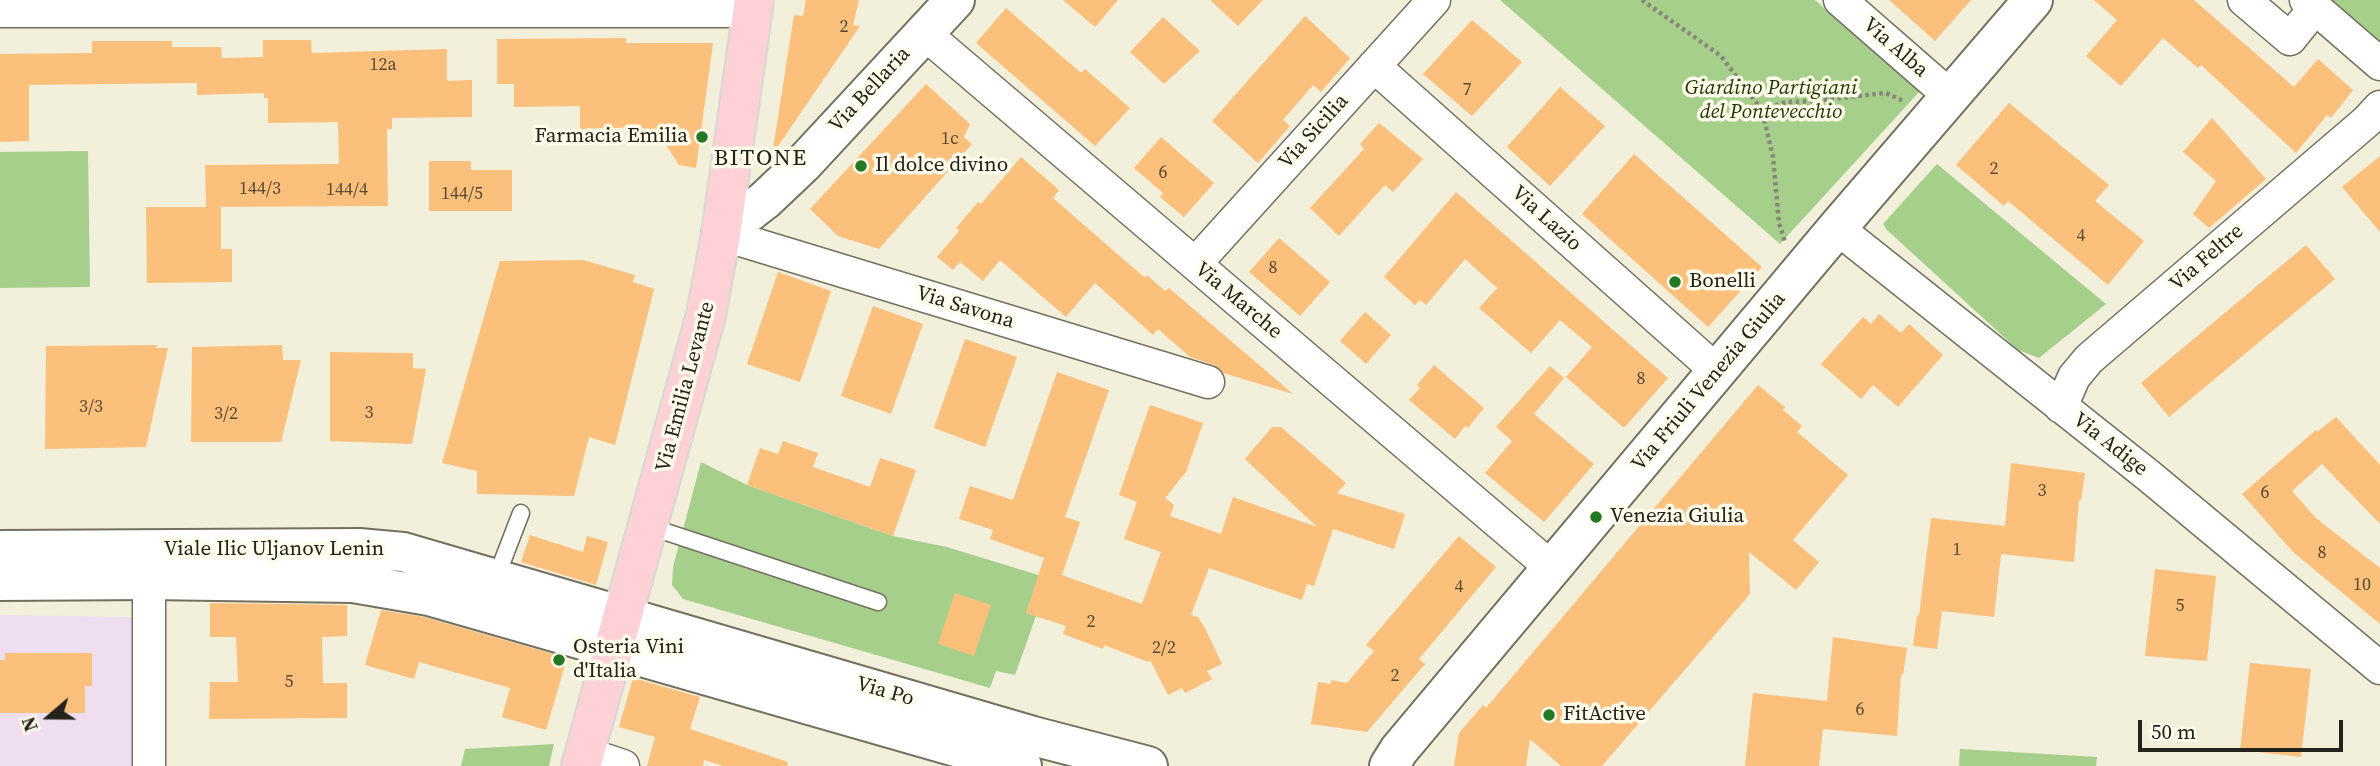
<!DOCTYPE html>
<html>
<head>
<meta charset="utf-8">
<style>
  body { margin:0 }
  #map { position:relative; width:2380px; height:766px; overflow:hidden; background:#f2efdb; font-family:"Source Serif 4",serif }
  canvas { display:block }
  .north { position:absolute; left:14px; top:682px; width:70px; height:70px; -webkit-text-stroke:5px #fffcec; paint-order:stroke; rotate:250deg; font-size:19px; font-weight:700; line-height:28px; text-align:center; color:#23221b }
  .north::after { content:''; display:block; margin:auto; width:24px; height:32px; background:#23221b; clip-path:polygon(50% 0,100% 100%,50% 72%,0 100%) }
  .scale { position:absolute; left:2138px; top:720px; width:205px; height:32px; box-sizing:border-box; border:4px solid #23221b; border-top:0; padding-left:9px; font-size:21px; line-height:24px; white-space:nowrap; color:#23221b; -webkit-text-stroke:5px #fffcec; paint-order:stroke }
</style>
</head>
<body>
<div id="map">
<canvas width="2380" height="766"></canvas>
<div class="north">N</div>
<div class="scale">50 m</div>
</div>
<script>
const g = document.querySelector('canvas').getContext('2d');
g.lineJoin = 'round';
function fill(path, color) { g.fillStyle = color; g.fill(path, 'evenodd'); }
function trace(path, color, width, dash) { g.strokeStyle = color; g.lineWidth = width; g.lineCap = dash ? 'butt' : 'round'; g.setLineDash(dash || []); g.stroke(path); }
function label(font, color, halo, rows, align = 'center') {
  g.font = font + ' "Source Serif 4",serif'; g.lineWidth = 7; g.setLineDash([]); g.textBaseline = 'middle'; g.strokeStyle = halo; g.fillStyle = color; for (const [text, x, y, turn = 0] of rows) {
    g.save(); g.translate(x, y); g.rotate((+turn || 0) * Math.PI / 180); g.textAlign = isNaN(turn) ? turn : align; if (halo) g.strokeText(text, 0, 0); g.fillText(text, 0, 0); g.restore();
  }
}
fill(new Path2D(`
  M0,615L133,617L132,766H0Z`), '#efdef0');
fill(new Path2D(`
  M1500,0H1815L1920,91L1780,244Z
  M2307,0H2380V64Z
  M88,151L90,287L0,288V152Z
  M1937,164L2106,304L2039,358L2018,350L1887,230L1883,224Z
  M701,462L747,485L893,536L947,547L1048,578L1032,596L1026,613L1036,616L1015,675L996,671L990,688L683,599L672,585L673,567Z
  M554,744L549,766H461L465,749Z
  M1960,749L2097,757L2096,766H1959Z`), '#a6cf8c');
fill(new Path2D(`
  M806,0H859L853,25L860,26L772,155L794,15L803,16Z
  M1063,0H1118L1095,27Z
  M1210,0H1263L1238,26Z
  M1889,0H1971L1935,41Z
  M2094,0H2194L2294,87L2318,59L2353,90L2331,118L2327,115L2296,153L2201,65L2198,68L2163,38L2121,86L2086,56L2117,20Z
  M1006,8L1081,73L1085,69L1130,108L1095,146L976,43Z
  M1305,16L1350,58L1321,92L1313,85L1283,120L1290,126L1258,163L1212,121Z
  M1163,17L1200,51L1164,84L1130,52Z
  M1472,20L1522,62L1472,116L1423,74Z
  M626,38V43H713L696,168L679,165L666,145L641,144V127L580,129V106L514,107V84H497V39Z
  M263,40H311L312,53L447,49V81L472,80V117L392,118V129H387L388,206L206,207L205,165L339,164L338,122L268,123V98H264V93L197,95V83L29,85V141L0,142V54L92,53V41H172V47H221L222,58L263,57Z
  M926,84L970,124L964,137L972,144L879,249L838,236L810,209Z
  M1560,87L1605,126L1550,186L1507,147Z
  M2009,103L2109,185L2095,201L2144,241L2108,285L2008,201L2004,206L1956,165Z
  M2212,118L2266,179L2209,228L2193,214L2216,181L2183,152Z
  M1379,123L1423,159L1393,192L1385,185L1339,236L1310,208L1364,149L1360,144Z
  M1161,137L1214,183L1184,217L1160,197L1163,193L1134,168Z
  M1634,154L1762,267L1708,327L1582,214Z
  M2380,156V232L2342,187Z
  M1021,157L1059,190L1053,198L1145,278L1147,275L1165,291L1169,288L1293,394L1223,373L1214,365L1190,357L1158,329L1153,335L1095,283L1066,317L1000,260L983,281L960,262L953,270L937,257L959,231L956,228L978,202L981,204Z
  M429,161H471V170H512V211H429Z
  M1456,192L1668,378L1624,428L1566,377L1592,347L1560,320L1531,353L1479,308L1497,288L1465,259L1426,305L1420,300L1415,305L1384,277Z
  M146,207H221V249H232V282L147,283Z
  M1279,238L1330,282L1300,316L1249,272Z
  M2306,245L2335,279L2169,417L2141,383Z
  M583,260L635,275L633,282L654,289L615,445L589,437L574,496L477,494V471L442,463L500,261Z
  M778,272L831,291L800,382L747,364Z
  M873,306L923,324L891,414L841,396Z
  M1365,312L1391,335L1366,364L1340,341Z
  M1879,314L1901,333L1909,324L1943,355L1898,407L1873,385L1861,399L1821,364L1863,317L1871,324Z
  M965,339L1017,357L985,447L934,428Z
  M157,345L156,348H168L146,447L45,449L46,346Z
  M282,345L283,360H301L281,442H191L192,347Z
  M330,352L413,353V368L426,369L412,444L330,441Z
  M1434,365L1484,408L1468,428L1465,426L1455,439L1409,400L1420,388L1417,385Z
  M1550,366L1564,378L1534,414L1594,464L1544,522L1485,473L1512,441L1496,427Z
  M1057,372L1109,390L1065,517L1080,522L1062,575L1142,604L1161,552L1124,539L1137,502L1119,495L1150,405L1203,423L1186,472L1165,498L1174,505L1170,516L1221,534L1233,497L1317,527L1245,459L1272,427H1281L1346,483L1337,493L1405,514L1394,549L1333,529L1314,586L1307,584L1302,600L1209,568L1191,615L1198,617L1206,630L1222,664L1207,671L1212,679L1185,693L1182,688L1168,695L1150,660L1148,662L1104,645L1103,649L1063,634L1066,626L1026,613L1044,558L990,539L993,530L959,519L970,486L1013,500Z
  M1758,385L1785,407L1783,410L1802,426L1797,432L1848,475L1793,540L1819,562L1796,590L1749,552L1750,594L1602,766H1561L1530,739L1526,766H1454L1459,733L1483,705L1486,708Z
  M2336,417L2380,465V524L2322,464L2292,491L2317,519L2380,568V624L2293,552L2242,494L2316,430L2317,432Z
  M783,441L818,453L813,467L870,487L880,458L916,470L893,536L747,485L760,448L778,454Z
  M2011,463L2085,473L2081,500H2079L2074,562L2001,554L1994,617L1942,611L1937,649L1913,646L1917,615L1919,616L1931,518L2005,526Z
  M530,535L583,552L587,536L608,542L596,585L521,562Z
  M1459,536L1496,567L1419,659L1425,664L1367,732L1311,724L1318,682L1331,684V680L1347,683L1374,651L1366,645Z
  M2155,569L2216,576L2207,661L2145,656Z
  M955,593L991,605L974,656L938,644Z
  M210,603L347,605V636L322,637L323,683H347V718L209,719L210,682H238L236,637H210Z
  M381,610L424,617L567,658L546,730L502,717L510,688L419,662L414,679L365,665Z
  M1833,637L1907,648L1903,675L1901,674L1897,736L1823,729L1819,766H1745L1753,693L1827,701Z
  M5,653H92V686H85V713H0V660H5Z
  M2250,663L2311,669L2301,757L2240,750Z
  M633,678L700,697L690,729L788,762L787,766H723L704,760L703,766H647L655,737L619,727Z`), '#fcc07d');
const lane = new Path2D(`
  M648,526L878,602
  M496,578L521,513`);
const street = new Path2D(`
  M1840,0L1950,96
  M2244,0L2290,39L2315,8
  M2306,0L2380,64
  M0,11H753
  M924,33L1553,569
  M1374,66L1718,372
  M1837,228L2149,476L2380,668
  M721,234L1208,382
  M1195,264L1434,0
  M2061,407L2074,377L2089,359L2367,121L2380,107
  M149,580V766
  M584,753L623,766`);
const secondary = new Path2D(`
  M721,234L765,200L803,164L955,0
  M0,550L359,548L403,552L1033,736L1148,766
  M0,581L149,580L353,583L429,596L1022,766
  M1389,766L1399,750L1837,228L2033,0`);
const primary = new Path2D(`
  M581,766L706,315L721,234L754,0`);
trace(lane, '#73705f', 19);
trace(street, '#73705f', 35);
trace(secondary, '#73705f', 42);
trace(primary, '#d7d7d6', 42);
trace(new Path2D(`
  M1642,0L1721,56L1762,110L1773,157L1779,223L1785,242
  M1762,110L1786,102L1813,101L1886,93L1903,101`), '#89877a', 4.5, [3.5, 3.5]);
trace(lane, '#fff', 16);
trace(street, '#fff', 32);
trace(secondary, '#fff', 38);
trace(primary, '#fdd1d5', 38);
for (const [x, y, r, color] of [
  [702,137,7,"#237925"],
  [861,166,7,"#237925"],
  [1675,282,7,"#237925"],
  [1596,517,7,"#237925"],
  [559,660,7,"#237925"],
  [1549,715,7,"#237925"]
]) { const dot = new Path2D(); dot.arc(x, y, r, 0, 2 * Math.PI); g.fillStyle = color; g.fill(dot); trace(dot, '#fffcec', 2.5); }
label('18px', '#594a34', null, [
  ["2",844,27],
  ["12a",383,65],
  ["7",1467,90],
  ["1c",950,139],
  ["2",1994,169],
  ["6",1163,173],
  ["144/3",260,189],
  ["144/4",347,190],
  ["144/5",462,194],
  ["4",2081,236],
  ["8",1273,268],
  ["8",1641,379],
  ["3/3",91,407],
  ["3",369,413],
  ["3/2",226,414],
  ["3",2042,491],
  ["6",2265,493],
  ["1",1957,550],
  ["8",2322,553],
  ["10",2362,585],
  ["4",1459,587],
  ["5",2180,606],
  ["2",1091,622],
  ["2/2",1164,648],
  ["2",1395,676],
  ["5",289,682],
  ["6",1860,710]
]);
label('21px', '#23221b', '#fffcec', [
  ["Via Alba",1895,48,41],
  ["Via Bellaria",870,90,-47],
  ["Via Sicilia",1314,132,-48],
  ["Via Lazio",1546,219,42],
  ["Via Feltre",2207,258,-41],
  ["Via Marche",1238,301,40],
  ["Via Savona",965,308,17],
  ["Via Friuli Venezia Giulia",1709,382,-50],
  ["Via Emilia Levante",686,387,-75],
  ["Via Adige",2110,445,38],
  ["Viale Ilic Uljanov Lenin",274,550],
  ["Via Po",885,692,16]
]);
label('italic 21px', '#1c3702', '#fffcec', [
  ["Giardino Partigiani",1771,89],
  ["del Pontevecchio",1771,113]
]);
label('21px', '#23221b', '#fffcec', [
  ["Farmacia Emilia",688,137,"right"],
  ["Il dolce divino",875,166],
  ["Bonelli",1689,282],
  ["Venezia Giulia",1610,517],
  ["Osteria Vini",573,648],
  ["d'Italia",573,672],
  ["FitActive",1563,715]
], 'left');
g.letterSpacing = '2px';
label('23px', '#23221b', '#fffcec', [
  ["BITONE",761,159]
]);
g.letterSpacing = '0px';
</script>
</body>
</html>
